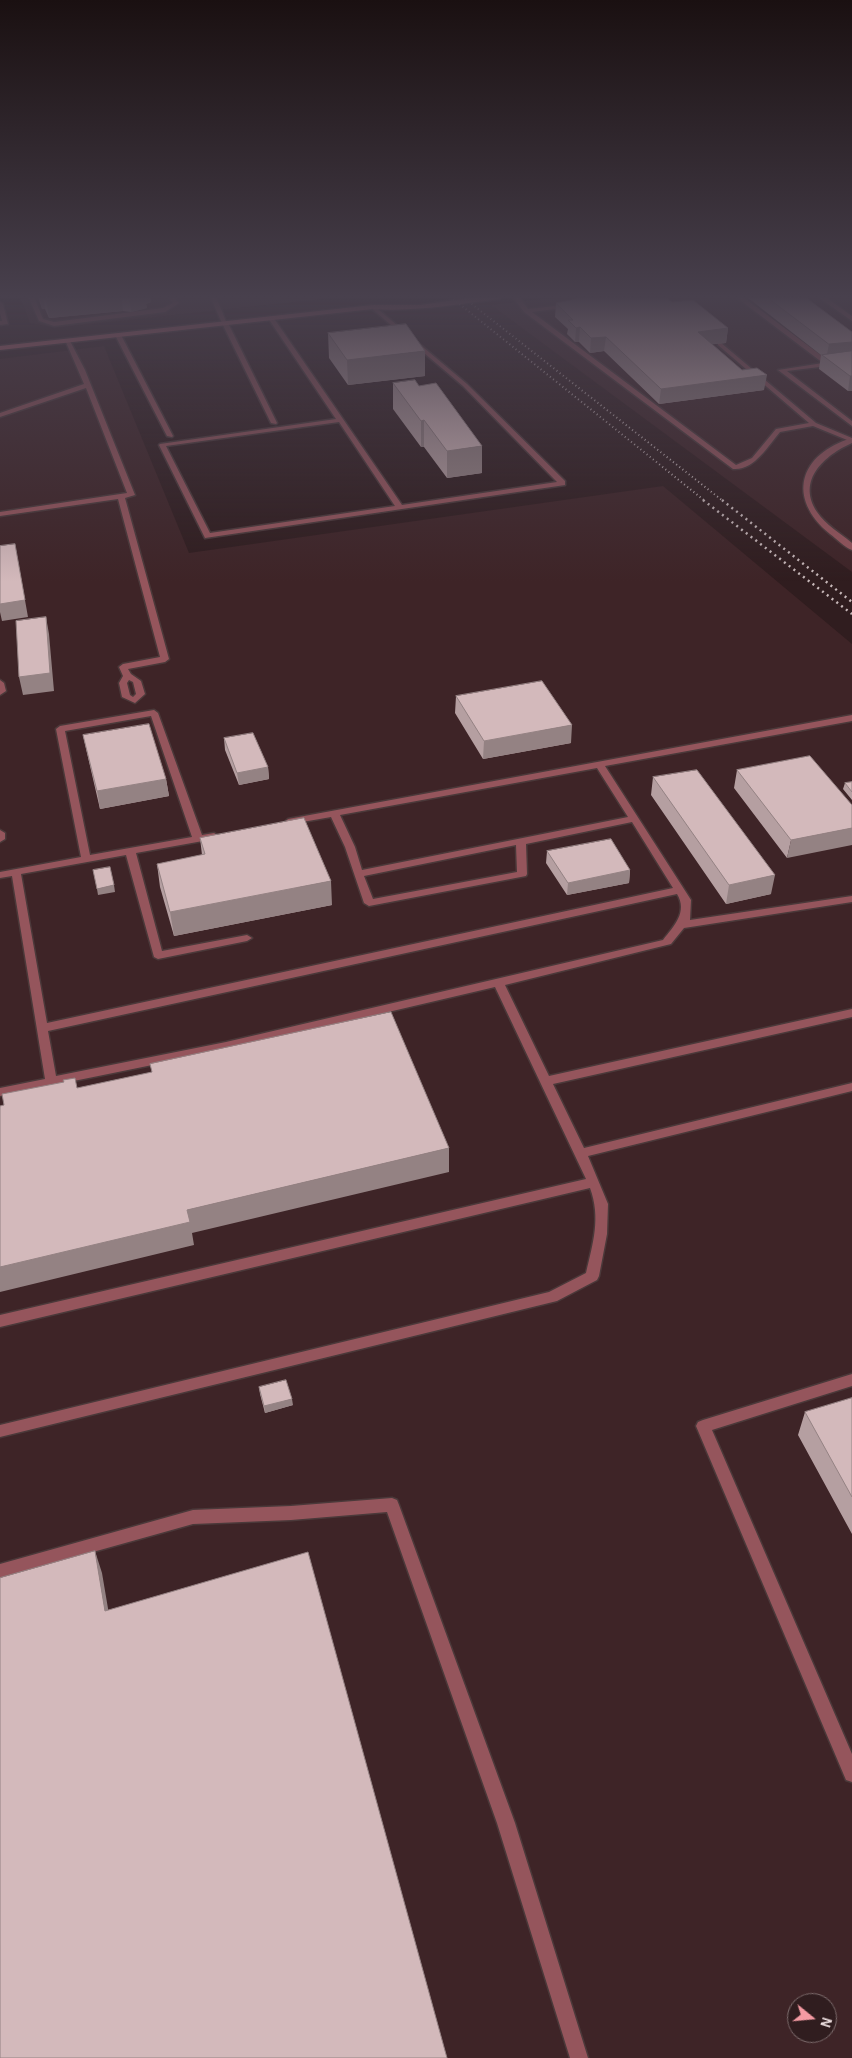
<!DOCTYPE html>
<html>
<head>
<meta charset="utf-8">
<style>
  body { margin:0 }
  #map { position:relative; width:852px; height:2058px; overflow:hidden; background:#301d1f; font-family:"Alegreya Sans",sans-serif }
  canvas { display:block }
  .north { position:absolute; left:787px; top:1993px; width:50px; height:50px; box-sizing:border-box; background:#301d1f; border:1px solid #7d6c6d; border-radius:50%; rotate:107deg; font-size:14px; font-weight:700; line-height:20px; text-align:center; color:#f0e2e3 }
  .north::after { content:''; display:block; margin:auto; width:18px; height:22px; background:#f49aa3; clip-path:polygon(50% 0,100% 100%,50% 72%,0 100%) }
</style>
</head>
<body>
<div id="map">
<canvas width="852" height="2058"></canvas>
<div class="north">N</div>
</div>
<script>
const g = document.querySelector('canvas').getContext('2d');
g.lineJoin = 'round';
function fill(path, color) { g.fillStyle = color; g.fill(path, 'evenodd'); }
function trace(path, color, width, dash) { g.strokeStyle = color; g.lineWidth = width; g.lineCap = dash ? 'butt' : 'round'; g.setLineDash(dash || []); g.stroke(path); }
fill(new Path2D(`
  M19,294H367L55,328L30,323Z
  M587,294H852V572L491,305Z
  M104,346L189,553L663,486L852,644V2058H0V359ZM797,2003H827V2033H797Z`), '#3e2427');
const service = new Path2D(`
  M27,294H33L43,319L54,322L163,308L173,303L166,294H172L179,303L165,312L54,326L39,321Z
  M264,294H298L275,298Z
  M511,294H517L528,309L573,304L571,307L532,312L736,465L752,458L776,429L809,423L718,345V343L720,342L816,423L852,438V442L813,426L780,432C768,446 754,471 733,469L524,312Z
  M644,294H663L620,301L617,299Z
  M732,294H739L830,362L852,359V363L787,371L852,421V426L778,370L823,363Z
  M814,294H821L852,316V321Z
  M0,302L3,304L8,324L0,325V321H2L0,313Z
  M373,305L467,384L565,481V485L205,538L159,445L160,444L336,419L268,318L271,316L273,317L402,505L557,482L463,386L371,308ZM339,422L395,506L210,533L166,446Z
  M225,321L228,323L277,423L276,424L271,423L222,323Z
  M118,333L121,335L173,436L172,437L167,436L115,335Z
  M65,340L70,341L85,370L135,495L125,498L169,659L165,662L128,669L131,674L141,681L145,694L135,703L122,697L119,683L123,676L119,667L123,664L160,657L118,499L0,516V512L127,493L86,388L0,417V413L84,384ZM129,680L133,682L136,694L133,697L130,695L127,683Z
  M0,680L4,683L6,691L0,695Z
  M154,710L158,713L202,835L214,833L219,836L214,839L136,853L162,951L247,935L252,938L247,941L158,959L154,957L126,855L21,874L47,1023L673,888L632,822L526,844L527,874L526,876L369,906L364,903L345,847L331,817L291,824L288,823L286,821L288,819L852,715V721L605,766L691,900L690,920L852,896V902L684,928L671,944L505,985L549,1076L852,1009V1017L553,1084L584,1148L852,1083V1091L588,1156L608,1204L607,1234L599,1276L597,1280L557,1301L0,1437V1425L549,1292L586,1273C593,1243 601,1218 590,1188L0,1327V1315L586,1179L495,987L226,1050L0,1096V1088L45,1079L12,876L0,878V872L81,857L56,729L60,726ZM151,716L192,837L90,855L65,731ZM597,768L628,817L362,870L355,847L340,815ZM516,845L517,872L373,899L364,876ZM677,894C688,912 674,926 663,940L226,1042L56,1076L48,1031Z
  M0,830L5,833V839L0,842Z
  M852,1374V1386L712,1430L852,1754V1782L846,1780L696,1426L698,1422L703,1420Z
  M392,1498L397,1500L399,1505L515,1823L588,2058H570L497,1823L387,1512L291,1520L193,1524L0,1578V1564L193,1510L291,1506Z`);
const minor = new Path2D(`
  M209,294H215L227,324L222,323Z
  M852,438V443C825,455 796,480 817,512C826,525 840,533 852,543V550C844,547 837,539 830,534C786,498 799,454 852,438Z`);
const secondary = new Path2D(`
  M498,294H504L499,299C457,304 416,312 373,309L0,350V346L373,305H420Z`);
trace(service, '#4b393a', 3);
trace(minor, '#4b393a', 3);
trace(secondary, '#4b393a', 3);
fill(service, '#95555c');
fill(minor, '#95555c');
fill(secondary, '#d6707c');
trace(new Path2D(`
  M447,294L705,501
  M459,294L723,501`), '#c8b9ba', 2, [1, 3]);
trace(new Path2D(`
  M703,500L852,614
  M722,500L852,602`), '#c8b9ba', 2.5, [2, 4]);
fill(new Path2D(`
  M37,294H150L151,302L146,304L147,308L131,312L123,311L49,318L45,309H42Z
  M743,294H801L852,332V391H848L819,369L821,355Z
  M641,299L672,302L728,328L726,343L712,344L764,390L659,404L604,351L590,353L579,342H575L567,334L568,329L555,317L556,303Z
  M328,333L425,376L348,385L329,358Z
  M393,383L482,473L447,478L424,447H421L393,409Z
  M456,696L571,743L483,759L455,713Z
  M83,735L166,779L169,796L100,809L87,753Z
  M224,738L268,767L269,779L239,785L225,750Z
  M810,756L787,858L734,788L737,770Z
  M653,777L771,894L726,904L651,795Z
  M852,782V800L843,789L845,783Z
  M200,838L332,905L174,936L160,887L157,864L202,855Z
  M547,851L630,870L629,883L567,895L546,863Z
  M259,1387L293,1405L265,1413L260,1394Z
  M852,1398V1534L798,1435L805,1412Z`), '#b59fa1');
fill(new Path2D(`
  M39,294H43L45,309H42Z
  M108,294H121L123,311L49,318L46,300Z
  M130,294H150L151,302L146,304L147,308L131,312L129,295Z
  M580,327L579,342H575L576,328Z
  M728,328L726,343L696,346L698,332Z
  M606,337L604,351L590,353L591,338Z
  M852,342V356L826,359L829,344Z
  M425,351V376L348,385L347,360Z
  M767,375L764,390L659,404L661,389Z
  M850,376H852V391H848Z
  M424,420V447H421V421Z
  M482,446V473L447,478V451Z
  M15,544L28,617L2,621L0,612V604Z
  M46,617L49,634L54,691L23,695L19,677Z
  M572,725L571,743L483,759L484,741Z
  M268,767L269,779L239,785L237,773Z
  M166,779L169,796L100,809L97,791Z
  M852,828V845L787,858L791,840Z
  M630,870L629,883L567,895L568,883Z
  M775,875L771,894L726,904L729,885Z
  M331,881L332,905L174,936L170,912Z
  M114,885L115,892L98,895L97,889Z
  M449,1148V1172L192,1233L194,1245L0,1292V1267L187,1210Z
  M292,1399L293,1405L265,1413L264,1406Z
  M95,1551L102,1573L112,1632L105,1611Z`), '#948283');
const building = new Path2D(`
  M43,294H108L46,300Z
  M763,294H801L852,332V342L829,344Z
  M627,295L641,299L665,297L672,302L693,300L728,328L698,332L742,370L757,368L767,375L661,389L606,337L591,338L580,327L576,328L568,320H573L556,303L581,298Z
  M406,324L425,351L347,360L328,333Z
  M852,351V376H850L822,355Z
  M415,380L419,386L436,383L482,446L447,451L424,420L421,421L393,383Z
  M15,544L25,600L0,604V546Z
  M46,617L50,673L19,677L16,621Z
  M542,681L572,725L484,741L456,696Z
  M149,724L166,779L97,791L83,735Z
  M253,733L268,767L237,773L224,738Z
  M810,756L852,805V828L791,840L737,770Z
  M697,770L775,875L729,885L653,777Z
  M852,782V792L845,783Z
  M304,818L331,881L170,912L157,864L205,854L200,838Z
  M611,839L630,870L568,883L547,851Z
  M110,867L114,885L97,889L93,870Z
  M391,1012L449,1148L187,1210L190,1222L0,1267V1106L4,1105L2,1094L64,1082L63,1080L75,1078L77,1088L152,1072L150,1064Z
  M286,1380L292,1399L264,1406L259,1387Z
  M852,1398V1497L805,1412Z
  M95,1551L105,1611L308,1552L447,2058H0V1578Z`);
fill(building, '#d3b9bb');
trace(building, '#948283', 1);
const sky = g.createLinearGradient(0, 0, 0, 582);
sky.addColorStop(0, '#1a1011');
sky.addColorStop(0.51, '#48404d');
sky.addColorStop(1, '#48404d00');
g.fillStyle = sky;
g.fillRect(0, 0, 852, 582);
</script>
</body>
</html>
